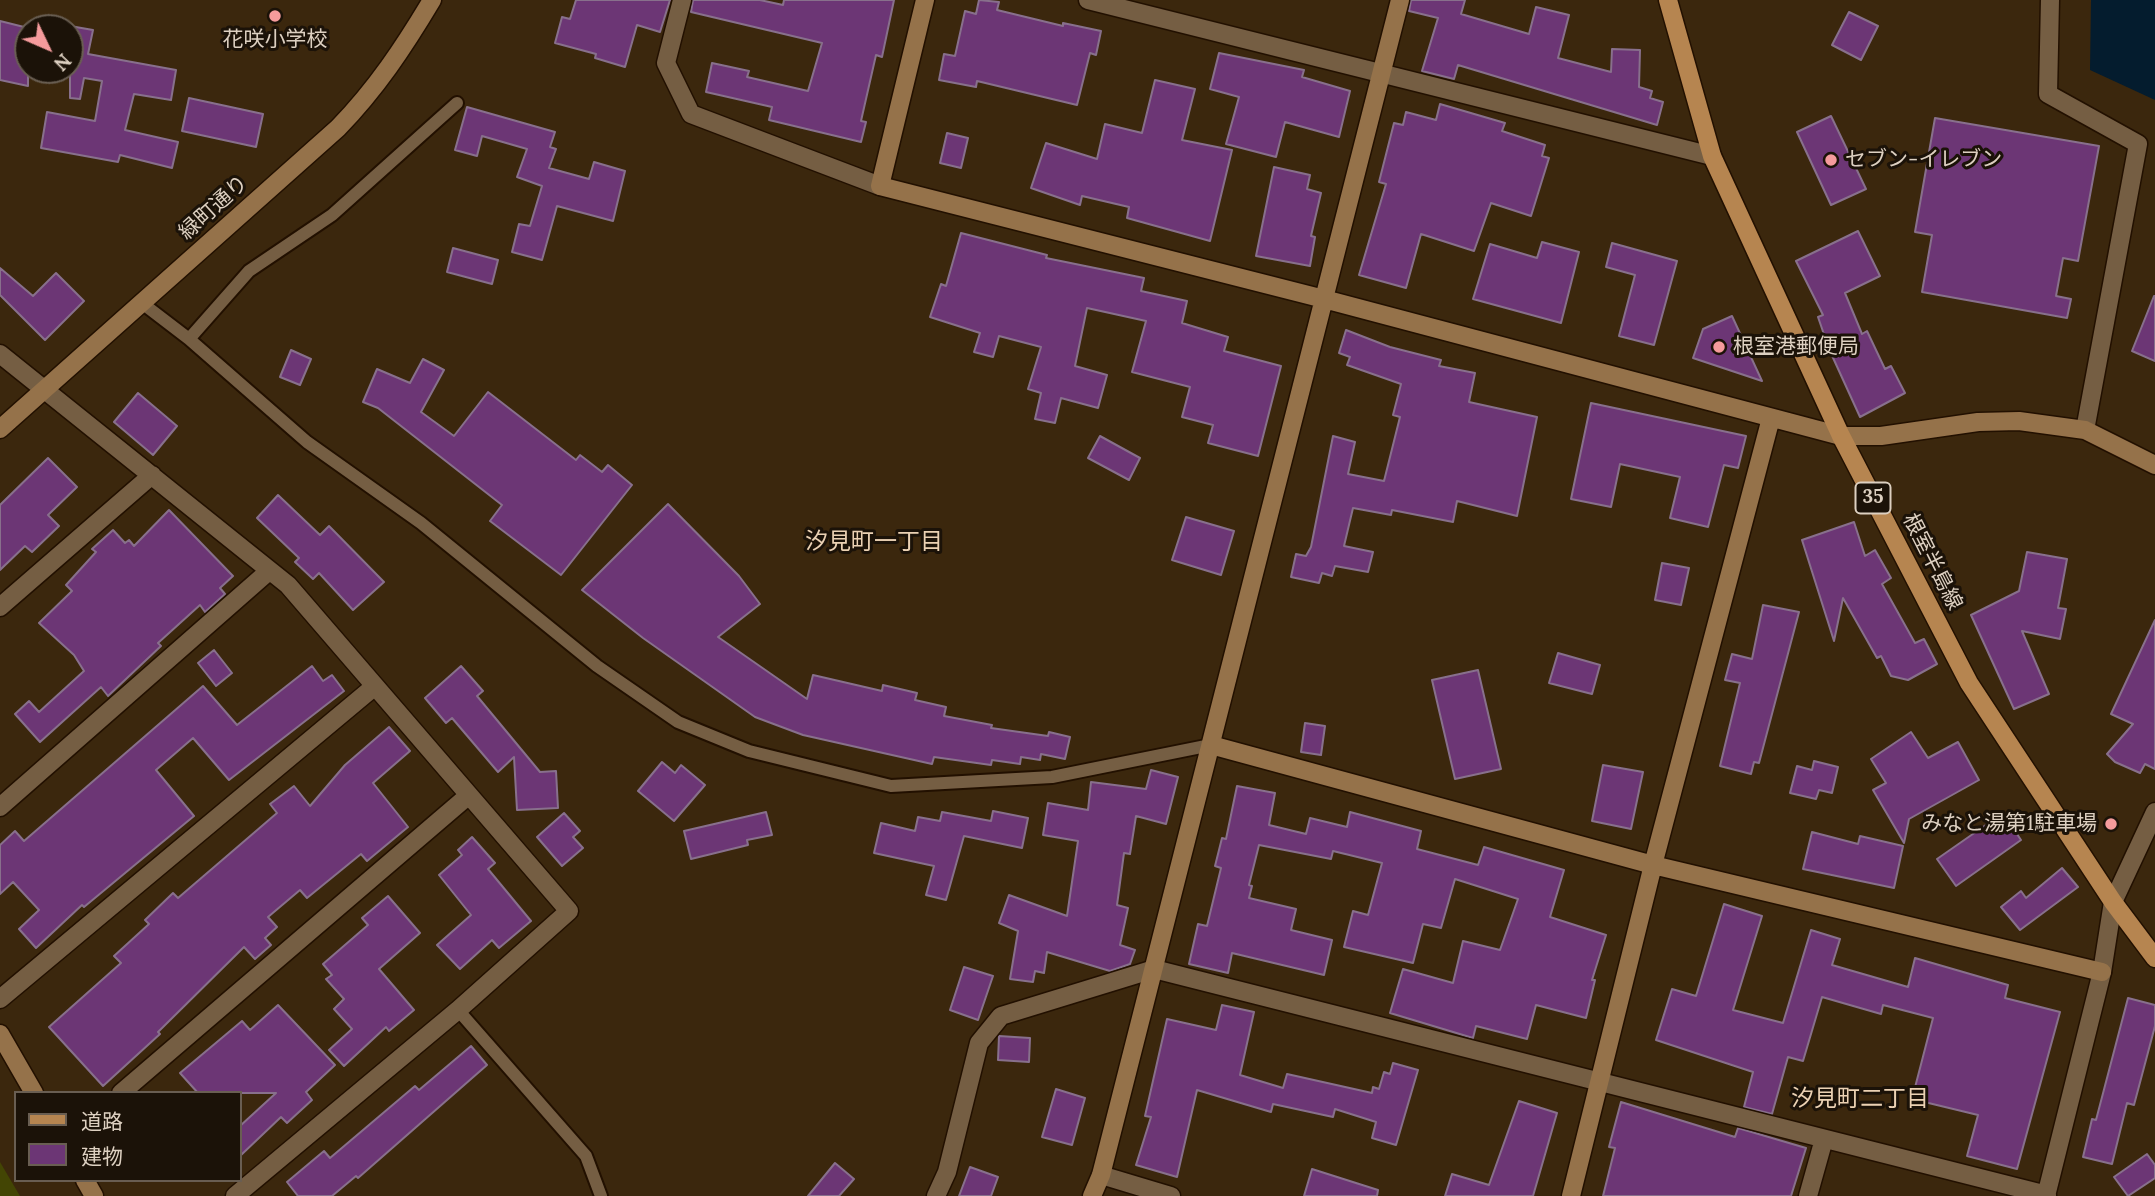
<!DOCTYPE html>
<html>
<head>
<meta charset="utf-8">
<style>
  body { margin:0 }
  #map { position:relative; width:2155px; height:1196px; overflow:hidden; background:#3b270d; font-family:Lora,"Noto Sans JP",serif }
  canvas { display:block }
  .legend { position:absolute; left:14px; top:1091px; width:228px; height:91px; box-sizing:border-box; background:#1b1208; border:2px solid #695e52; margin:0; padding:9px 12px; list-style:none; font-size:21px; color:#ddd0c1 }
  .legend li { display:flex; align-items:center; gap:14px; height:35px }
  .legend b { width:35px; border:2px solid #695e52 }
  .north { position:absolute; left:14px; top:14px; width:70px; height:70px; box-sizing:border-box; background:#1b1208; border:2px solid #695e52; border-radius:50%; rotate:134deg; font-size:19px; font-weight:700; line-height:28px; text-align:center; color:#ddd0c1 }
  .north::after { content:''; display:block; margin:auto; width:24px; height:32px; background:#f59b9c; clip-path:polygon(50% 0,100% 100%,50% 72%,0 100%) }
</style>
</head>
<body>
<div id="map">
<canvas width="2155" height="1196"></canvas>
<ul class="legend">
<li><b style="height:9px;background:#b68550"></b>道路</li>
<li><b style="height:19px;background:#6c3675"></b>建物</li>
</ul>
<div class="north">N</div>
</div>
<script>
const g = document.querySelector('canvas').getContext('2d');
g.lineJoin = 'round';
function fill(path, color) { g.fillStyle = color; g.fill(path, 'evenodd'); }
function trace(path, color, width, dash) { g.strokeStyle = color; g.lineWidth = width; g.lineCap = dash ? 'butt' : 'round'; g.setLineDash(dash || []); g.stroke(path); }
function label(font, color, halo, rows, align = 'center') {
  g.font = font + ' Lora,"Noto Sans JP",serif'; g.lineWidth = 6; g.setLineDash([]); g.textBaseline = 'middle'; g.strokeStyle = halo; g.fillStyle = color; for (const [text, x, y, turn = 0] of rows) {
    g.save(); g.translate(x, y); g.rotate((+turn || 0) * Math.PI / 180); g.textAlign = isNaN(turn) ? turn : align; if (halo) g.strokeText(text, 0, 0); g.fillText(text, 0, 0); g.restore();
  }
}
fill(new Path2D(`
  M0,1162L20,1196H0Z`), '#434504');
fill(new Path2D(`
  M2091,0H2155V100L2090,70Z`), '#041c2e');
const building = new Path2D(`
  M576,0H670L660,32L637,25L625,67L595,58L596,54L555,43L562,17L570,19Z
  M693,0H760L783,5L784,0H894L882,57L876,55L861,121L866,122L861,142L769,120L772,107L706,92L712,63L749,71L747,77L808,91L822,43L691,12Z
  M979,0L999,2L997,10L1063,26V23L1101,31L1096,55L1090,53L1077,105L977,81L976,87L939,80L944,54L955,56L965,11L976,14Z
  M1411,0H1465L1461,14L1529,34L1536,7L1569,15L1558,58L1611,72L1612,49L1640,50L1639,87L1652,91L1650,98L1663,102L1657,125L1458,65L1454,79L1422,71L1438,18L1409,11Z
  M1849,12L1878,26L1861,60L1832,45Z
  M0,21L28,28V86L0,80Z
  M70,26L93,30L88,54L176,70L171,100L134,94L125,130L178,142L172,168L120,155L118,162L41,148L47,112L95,121L102,81L84,78L80,99L70,98Z
  M1219,53L1304,70L1302,77L1350,91L1339,137L1285,122L1276,157L1226,144L1239,97L1210,89Z
  M1155,80L1195,89L1182,140L1232,150L1210,241L1127,218L1129,207L1082,196L1080,205L1031,188L1046,143L1097,159L1105,124L1142,133Z
  M189,98L263,114L256,147L182,131Z
  M1440,104L1505,123L1502,131L1545,145L1542,156L1549,158L1531,216L1491,203L1474,251L1421,234L1406,288L1359,275L1386,184L1379,182L1394,123L1403,125L1406,112L1436,120Z
  M467,107L555,132L550,147L556,149L549,168L589,179L594,162L625,171L613,221L557,206L542,260L512,252L519,224L530,226L542,186L517,177L527,149L482,136L477,156L455,150Z
  M1831,116L1866,189L1831,205L1797,132Z
  M1935,118L2099,146L2078,261L2063,258L2056,296L2071,299L2067,318L1922,292L1932,235L1915,232Z
  M947,133L968,138L961,168L940,163Z
  M1274,167L1310,175L1307,189L1321,193L1311,236L1315,237L1310,266L1256,256Z
  M1858,231L1880,276L1845,293L1862,334L1867,331L1885,369L1891,366L1905,393L1860,417L1829,349L1818,317L1823,315L1796,261Z
  M961,233L1047,255L1046,258L1144,278L1141,291L1187,301L1182,323L1228,337L1224,351L1281,366L1258,456L1208,443L1213,425L1182,417L1190,387L1132,372L1146,321L1087,308L1075,366L1107,375L1098,408L1061,398L1055,423L1035,419L1041,393L1028,389L1041,347L999,336L993,357L974,352L980,333L930,317L941,284L946,286Z
  M1542,242L1579,252L1561,323L1473,299L1490,244L1537,258Z
  M1612,243L1677,261L1654,345L1619,336L1635,275L1606,267Z
  M453,248L498,260L492,284L447,272Z
  M0,268L33,296L56,273L84,301L45,340L0,295Z
  M2154,296H2155V361L2132,351Z
  M1732,316L1762,381L1693,358L1703,329Z
  M1346,330L1390,347L1441,360L1439,366L1475,373L1469,402L1537,417L1517,516L1457,501L1453,522L1392,510L1391,515L1353,508L1344,546L1373,552L1368,572L1335,566L1332,576L1322,573L1319,583L1291,577L1296,554L1306,556L1311,547L1333,436L1355,442L1348,474L1384,481L1400,417L1393,415L1401,384L1347,365L1350,357L1339,353Z
  M291,350L311,359L300,385L280,377Z
  M423,359L444,370L421,412L454,436L488,392L576,460L580,455L602,472L608,465L632,485L561,575L490,521L502,505L378,408L363,402L377,369L410,383Z
  M138,393L177,426L153,455L114,422Z
  M1591,403L1746,436L1738,468L1724,465L1708,527L1670,518L1680,477L1620,464L1611,507L1571,499Z
  M1100,436L1140,458L1129,480L1088,458Z
  M48,458L77,487L48,515L59,526L32,552L25,546L0,570V505Z
  M278,495L320,535L329,526L384,582L353,610L319,573L313,579L295,562L299,558L257,518Z
  M668,504L739,576L760,604L718,637L807,699L813,675L882,691L883,685L917,693L915,700L946,707L944,716L992,725L991,728L1048,736L1049,732L1070,737L1065,759L1041,754L1040,760L1021,757L1020,764L992,760L991,765L934,757L932,764L803,735L755,717L643,638L582,590Z
  M169,510L233,576L220,588L225,594L205,612L200,605L158,643L161,646L108,696L101,687L40,742L15,714L29,701L39,712L84,671L74,655L39,623L72,591L66,585L96,552L92,549L113,530L125,543L129,540L134,546Z
  M1186,517L1234,531L1221,575L1172,560Z
  M1854,522L1865,556L1875,550L1891,578L1882,584L1915,643L1924,639L1937,664L1908,680L1891,676L1881,656L1877,658L1843,598L1834,641L1802,540Z
  M2027,552L2067,559L2058,608L2066,609L2060,639L2022,631L2049,694L2014,709L1971,615L2019,591Z
  M1662,563L1689,568L1681,605L1655,600Z
  M1763,605L1799,612L1759,763L1754,762L1751,774L1720,766L1740,683L1725,680L1732,654L1752,659Z
  M2155,620V769L2145,764L2140,773L2115,762L2107,754L2133,724L2111,714Z
  M214,650L232,673L216,686L198,663Z
  M1558,653L1600,665L1592,694L1549,683Z
  M312,666L323,681L332,675L344,691L229,780L193,738L156,770L194,816L84,907L82,905L36,948L19,929L39,910L13,882L0,894V845L15,831L24,841L203,686L237,725Z
  M461,666L483,691L477,696L540,772L556,771L558,808L517,810L514,757L498,772L452,718L446,723L425,698Z
  M1478,670L1501,769L1455,779L1432,680Z
  M1305,723L1325,726L1321,755L1301,752Z
  M389,727L410,751L373,783L408,827L367,861L361,854L307,898L300,890L268,917L277,927L265,938L271,945L255,959L244,947L158,1032L160,1034L103,1086L49,1027L121,963L114,956L149,924L145,920L173,893L178,898L277,813L270,804L294,786L310,806L345,765Z
  M1911,732L1928,758L1958,742L1979,780L1909,819L1904,843L1873,790L1886,783L1871,759Z
  M1814,761L1838,767L1832,793L1819,790L1816,799L1790,793L1797,766L1812,770Z
  M662,762L675,773L681,765L705,785L674,821L638,791Z
  M1603,765L1643,772L1631,829L1592,821Z
  M1151,770L1178,777L1166,824L1136,816L1130,854L1124,853L1117,905L1128,908L1120,945L1135,950L1130,964L1110,971L1047,952L1044,973L1035,971L1033,982L1010,979L1018,931L999,923L1009,895L1067,916L1078,841L1043,835L1048,803L1088,810L1091,782L1146,789Z
  M1237,786L1275,793L1269,825L1306,834L1310,818L1347,827L1350,812L1421,831L1417,849L1478,865L1484,847L1564,870L1550,917L1606,935L1592,980H1595L1586,1018L1536,1005L1527,1039L1476,1026L1473,1038L1390,1013L1403,969L1453,983L1463,941L1500,950L1518,899L1455,879L1441,928L1423,924L1413,963L1344,947L1353,911L1368,915L1382,863L1333,851L1331,859L1259,845L1249,885L1252,886L1249,898L1296,909L1291,930L1332,940L1324,975L1232,953L1228,973L1189,964L1198,924L1207,926L1221,868L1215,866L1222,838L1226,839Z
  M993,811L1028,818L1022,848L964,836L946,900L926,895L934,866L874,853L881,823L915,831L918,817L940,821L942,812L991,821Z
  M766,812L772,835L747,840L748,845L691,859L684,831Z
  M564,813L580,831L573,837L583,848L562,866L537,837Z
  M2003,813L2021,840L1956,886L1937,859Z
  M1812,832L1858,844L1860,836L1903,846L1894,888L1803,869Z
  M472,837L495,863L488,869L531,921L499,948L492,940L460,969L437,945L471,915L439,875L462,855L458,850Z
  M2062,868L2078,887L2020,930L2001,907L2021,891L2026,898Z
  M388,896L420,933L379,969L414,1010L389,1031L386,1027L344,1066L329,1050L352,1029L334,1009L344,999L326,979L332,975L323,964L368,925L362,918Z
  M1724,904L1762,916L1733,1010L1783,1023L1811,930L1840,939L1832,965L1908,987L1915,958L2008,985L2005,998L2060,1012L2017,1169L1967,1156L1978,1115L1912,1099L1933,1018L1883,1005L1881,1014L1822,997L1803,1061L1788,1057L1772,1114L1744,1107L1753,1072L1656,1040L1672,989L1696,996Z
  M964,967L993,976L978,1020L950,1010Z
  M2128,998L2155,1005V1026L2134,1105L2127,1103L2112,1164L2083,1157L2092,1119L2096,1120Z
  M278,1005L335,1065L306,1092L312,1100L287,1123L281,1117L240,1156V1126L276,1093H198L180,1073L242,1021L250,1030Z
  M1222,1005L1254,1012L1240,1075L1283,1088L1287,1074L1372,1093L1373,1087L1379,1089L1384,1072L1390,1074L1393,1063L1418,1070L1396,1145L1372,1138L1376,1122L1335,1109L1333,1117L1273,1104L1271,1112L1197,1090L1177,1177L1136,1165L1151,1117L1145,1116L1167,1019L1216,1030Z
  M999,1036L1030,1038L1029,1062L998,1060Z
  M471,1046L487,1065L358,1178L356,1176L332,1196H298L287,1182L324,1151L330,1158L415,1086L419,1090Z
  M1056,1089L1085,1098L1072,1145L1042,1137Z
  M1519,1101L1557,1113L1533,1196H1445L1452,1174L1489,1185Z
  M1621,1102L1735,1137L1738,1128L1806,1148L1791,1196H1603L1615,1148L1609,1147Z
  M2147,1154L2155,1165V1178L2128,1196L2114,1177Z
  M835,1163L854,1179L839,1196H808Z
  M970,1167L998,1177L991,1196H959Z
  M1312,1169L1378,1190L1377,1196H1304Z`);
fill(building, '#6c3675');
trace(building, '#88708c', 2);
const lane = new Path2D(`
  M142,303L189,339L307,442L421,523L597,666L678,722L749,751L891,786L1052,777L1211,745
  M189,339L249,271L332,215L457,103
  M458,1010L586,1156L601,1196`);
const street = new Path2D(`
  M682,0L666,63L691,114L880,186
  M1088,0L1712,156
  M2050,0L2048,94L2138,144L2085,430
  M0,354L288,585L569,911L458,1010L235,1196
  M0,607L152,475
  M0,807L269,571
  M0,999L375,686
  M121,1093L469,795
  M1101,1175L1171,1196
  M936,1196L947,1172L979,1043L1001,1016L1154,969L2047,1195
  M1808,1196L1824,1139
  M2046,1196L2102,972L2113,902L2155,812`);
const secondary = new Path2D(`
  M925,0L880,186L1324,299L1841,436H1881L1978,422L2019,421L2085,430L2155,465
  M0,429L338,128C376,89 404,47 432,0
  M1211,745L1653,865L2102,972
  M0,1034L34,1093
  M85,1180L94,1196
  M1092,1196L1101,1175L1400,0
  M1571,1196L1653,865L1771,418`);
const primary = new Path2D(`
  M1668,0L1712,156L1841,436L1969,683L2113,902L2155,958`);
trace(lane, '#221000', 16);
trace(street, '#221000', 21);
trace(secondary, '#221000', 21);
trace(primary, '#221000', 21);
trace(lane, '#755e43', 12);
trace(street, '#755e43', 18);
trace(secondary, '#95724a', 18);
trace(primary, '#b68550', 18);
for (const [x, y, r, color] of [
  [275,16,7,"#f59b9c"],
  [1831,160,7,"#f59b9c"],
  [1719,347,7,"#f59b9c"],
  [2111,824,7,"#f59b9c"]
]) { const dot = new Path2D(); dot.arc(x, y, r, 0, 2 * Math.PI); g.fillStyle = color; g.fill(dot); trace(dot, '#1b1208', 2.5); }
for (const [x, y, w] of [
  [1873,498,35]
]) { const box = new Path2D(); box.roundRect(x - w / 2, y - 15.5, w, 31, 5); g.fillStyle = '#1b1208'; g.fill(box); trace(box, '#ddd0c1', 2); }
label('bold 19px', '#ddd0c1', null, [
  ["35",1873,498]
]);
label('21px', '#ddd0c1', '#1b1208', [
  ["花咲小学校",275,40,"center"],
  ["セブン-イレブン",1845,160],
  ["根室港郵便局",1733,347],
  ["みなと湯第1駐車場",2097,824,"right"]
], 'left');
label('21px', '#ddd0c1', '#1b1208', [
  ["緑町通り",214,208,-42],
  ["根室半島線",1932,562,63]
]);
label('23px', '#ebd1b3', '#1b1208', [
  ["汐見町一丁目",874,542],
  ["汐見町二丁目",1860,1099]
]);
</script>
</body>
</html>
